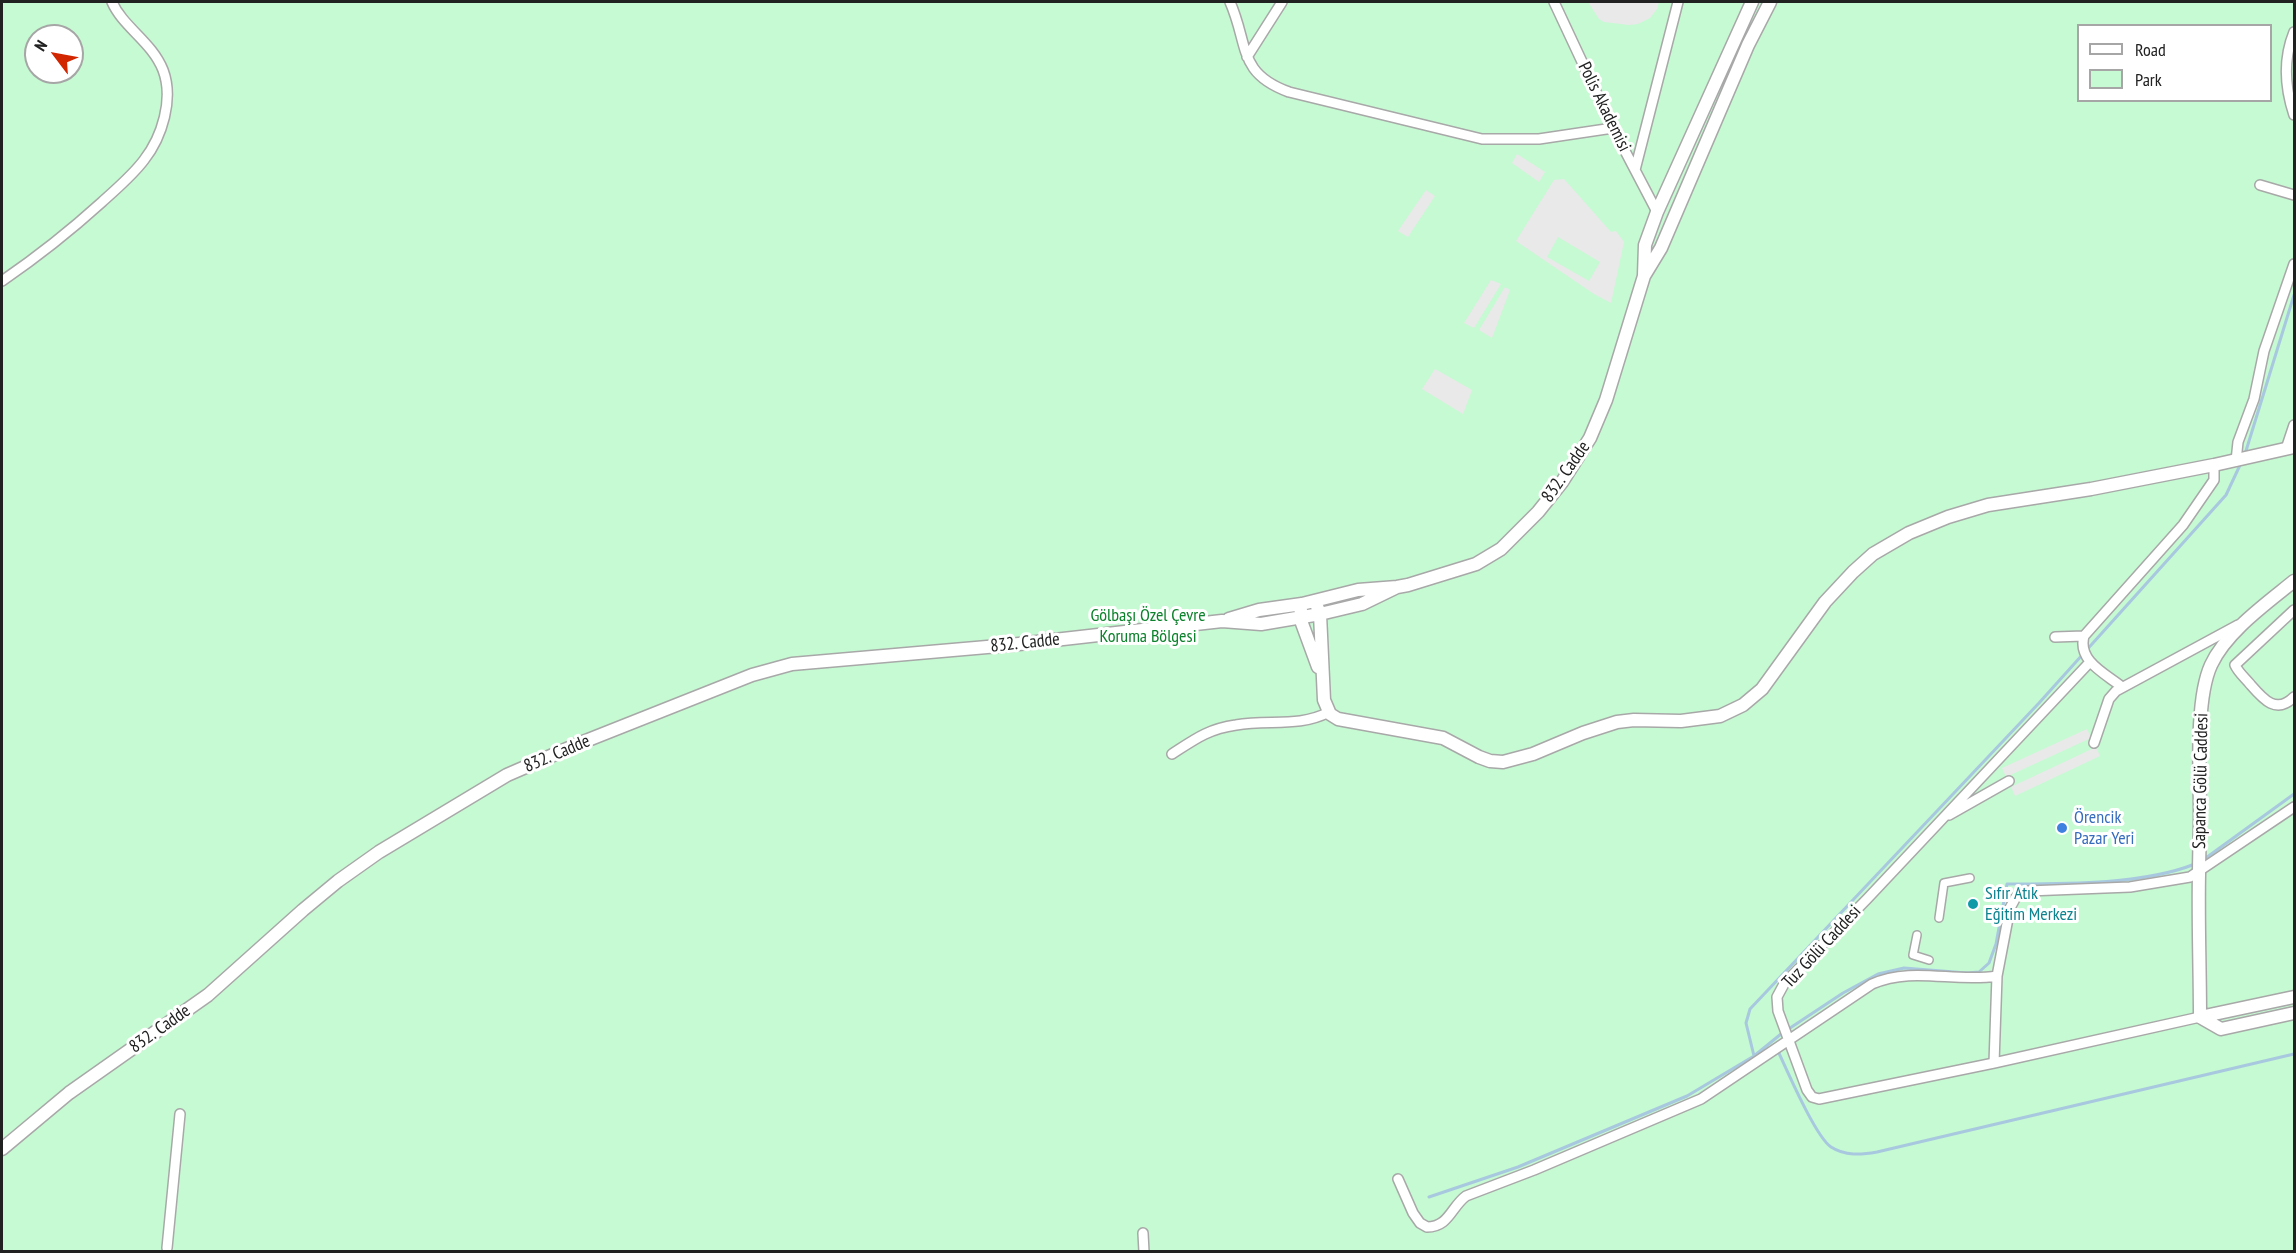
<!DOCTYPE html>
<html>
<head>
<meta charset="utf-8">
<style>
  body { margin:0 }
  #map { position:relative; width:2296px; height:1253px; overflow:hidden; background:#f1f0e7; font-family:"PT Sans Narrow",sans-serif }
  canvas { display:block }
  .frame { position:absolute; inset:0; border:3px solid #212121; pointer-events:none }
  .legend { position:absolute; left:2077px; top:24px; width:195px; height:78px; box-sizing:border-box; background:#fff; border:2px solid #a6a6a6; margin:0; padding:8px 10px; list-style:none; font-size:18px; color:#212121 }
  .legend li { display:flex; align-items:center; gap:12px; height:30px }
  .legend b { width:30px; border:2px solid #a6a6a6 }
  .north { position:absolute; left:24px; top:24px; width:60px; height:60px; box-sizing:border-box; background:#fff; border:2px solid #a6a6a6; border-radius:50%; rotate:302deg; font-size:16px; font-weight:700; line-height:24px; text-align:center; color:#212121 }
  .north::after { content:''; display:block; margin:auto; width:21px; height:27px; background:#d22600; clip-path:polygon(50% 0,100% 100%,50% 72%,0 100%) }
</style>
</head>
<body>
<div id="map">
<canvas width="2296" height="1253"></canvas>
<div class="frame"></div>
<ul class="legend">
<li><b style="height:8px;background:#fff"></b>Road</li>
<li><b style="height:16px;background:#c6fad3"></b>Park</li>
</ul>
<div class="north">N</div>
</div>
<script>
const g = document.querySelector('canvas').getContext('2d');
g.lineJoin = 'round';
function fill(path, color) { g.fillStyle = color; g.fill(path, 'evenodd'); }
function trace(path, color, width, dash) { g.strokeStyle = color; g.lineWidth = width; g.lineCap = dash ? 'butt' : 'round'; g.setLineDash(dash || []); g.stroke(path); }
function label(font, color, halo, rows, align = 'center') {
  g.font = font + ' "PT Sans Narrow",sans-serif'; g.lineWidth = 6; g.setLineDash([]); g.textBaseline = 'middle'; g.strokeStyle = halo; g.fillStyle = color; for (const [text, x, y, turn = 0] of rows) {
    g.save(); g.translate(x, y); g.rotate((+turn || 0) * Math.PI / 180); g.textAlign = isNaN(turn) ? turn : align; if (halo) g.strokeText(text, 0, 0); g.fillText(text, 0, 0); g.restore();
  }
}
fill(new Path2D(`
  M2,2H2294V1251L2,1252ZM2078,26H2270V100H2078ZM36,36H72V72H36Z`), '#c6fad3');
fill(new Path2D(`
  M1588,2H1659L1657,9L1650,18L1638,24L1629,25L1604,22L1599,19Z
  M1517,154L1545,172L1539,182L1512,163Z
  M1564,179L1611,232L1616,231L1624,242L1611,303L1594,294L1516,241L1554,180ZM1558,237L1600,262L1589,281L1547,257Z
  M1426,190L1435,196L1408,237L1398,231Z
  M1491,280L1501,284L1474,328L1464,323Z
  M1505,287L1510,290L1492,338L1479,330Z
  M1435,369L1472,390L1463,414L1422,389Z
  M2087,729L2091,738L2006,777L2002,768Z
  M2096,747L2100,756L2015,796L2011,787Z`), '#e9e9e9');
trace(new Path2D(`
  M2245,454L2294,295
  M2203,860L2294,794
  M1777,1049C1787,1070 1815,1136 1831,1147C1845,1156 1861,1155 1877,1152L2294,1054
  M1754,1056L1746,1023L1750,1009L2039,703L2226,495L2241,463
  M1429,1197L1518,1167L1687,1096L1754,1056L1781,1034L1843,993L1878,974L1904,968L1967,973L1979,972L1989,963L1996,944L2007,884C2064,884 2142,885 2195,864`), '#a8c8df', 3);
const pedestrian = new Path2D(`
  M1939,918L1944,883L1970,878
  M1917,935L1913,955L1929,960`);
const minor = new Path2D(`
  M1230,2C1249,45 1237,73 1289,92L1482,139H1539L1613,128
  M1554,2L1613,128L1657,212
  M2294,32C2283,59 2285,88 2294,115
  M1247,57L1282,2
  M1635,170L1678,2
  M2260,185L2294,195
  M2,281C37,257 70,231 102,202C116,189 132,176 144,160C162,137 174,99 163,70C152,42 123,27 112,2
  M2286,449L2294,425
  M2236,461L2238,442L2254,399L2264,351L2294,264
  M2294,610L2235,665C2238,672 2245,678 2250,684C2263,699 2276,715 2294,697
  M2055,637L2084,636
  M2090,662L1867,899L1784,984L1777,997L1778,1011L1807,1090L1812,1097L1819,1099L1994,1063L2200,1017
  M2122,687C2106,674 2077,661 2084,636L2183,525L2214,480V465
  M2094,743L2109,699L2116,691L2238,625
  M1172,754C1195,739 1208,729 1236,725C1269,719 1298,728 1329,712
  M1949,815L2009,781
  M1994,1063L1997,976L2010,908L2016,897L2028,891L2130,887L2190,877L2294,807
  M1398,1179L1413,1213L1420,1223L1427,1227C1449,1227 1451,1207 1466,1196L1534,1170L1701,1099L1872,984C1913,966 1954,983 1997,976
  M1143,1233L1144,1252
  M167,1248L180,1114`);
const tertiary = new Path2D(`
  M1644,275L1645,245L1657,212L1752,2
  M1315,601L1320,614L1324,700L1330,714L1338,719L1443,738L1479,757L1490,761L1503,762L1533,754L1583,733L1617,722L1634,720L1681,721L1720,716L1743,705L1762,689L1825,602L1853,572L1873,554L1909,533L1948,517L1988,505L2091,489L2214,465L2294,447
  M1301,610L1300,618L1318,667
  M1229,619L1259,610L1302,604L1358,590L1397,587L1408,585L1476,564L1501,549L1538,512L1562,482L1590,438L1606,400L1644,276L1661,248L1748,45L1770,2
  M2200,1017C2200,969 2198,922 2199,875C2199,855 2200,835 2200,815C2200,775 2195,700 2211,665C2226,632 2267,603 2294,581
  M2200,1017L2221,1029L2294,1013
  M2200,1017L2294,997
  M2,1149L69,1093L208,995L303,910L338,881L379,852L507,775L583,742L752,675L792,664L1010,645L1222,621L1261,624L1320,614L1362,604L1397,587`);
trace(pedestrian, '#a8a8a8', 10);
trace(minor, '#a8a8a8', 12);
trace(tertiary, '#a8a8a8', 15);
trace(pedestrian, '#fff', 7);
trace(minor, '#fff', 9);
trace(tertiary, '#fff', 12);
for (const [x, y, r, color] of [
  [2062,828,6,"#3f7fe0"],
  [1973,904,6,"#0f9aa8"]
]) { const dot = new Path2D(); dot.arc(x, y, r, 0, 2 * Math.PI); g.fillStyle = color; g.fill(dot); trace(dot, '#fff', 2); }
label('18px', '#212121', '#fff', [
  ["Polis Akademisi",1604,107,64],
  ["832. Cadde",1566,472,-55],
  ["832. Cadde",1025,643,-6],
  ["832. Cadde",557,754,-23],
  ["Sapanca Gölü Caddesi",2201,781,-89],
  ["Tuz Gölü Caddesi",1822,947,-47],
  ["832. Cadde",160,1029,-35]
]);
label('18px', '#0b822b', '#fff', [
  ["Gölbaşı Özel Çevre",1148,616],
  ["Koruma Bölgesi",1148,637]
]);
label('18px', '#366cbe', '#fff', [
  ["Örencik",2074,818],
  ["Pazar Yeri",2074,839]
], 'left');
label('18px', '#0d838f', '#fff', [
  ["Sıfır Atık",1985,894],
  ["Eğitim Merkezi",1985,915]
], 'left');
</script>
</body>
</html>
